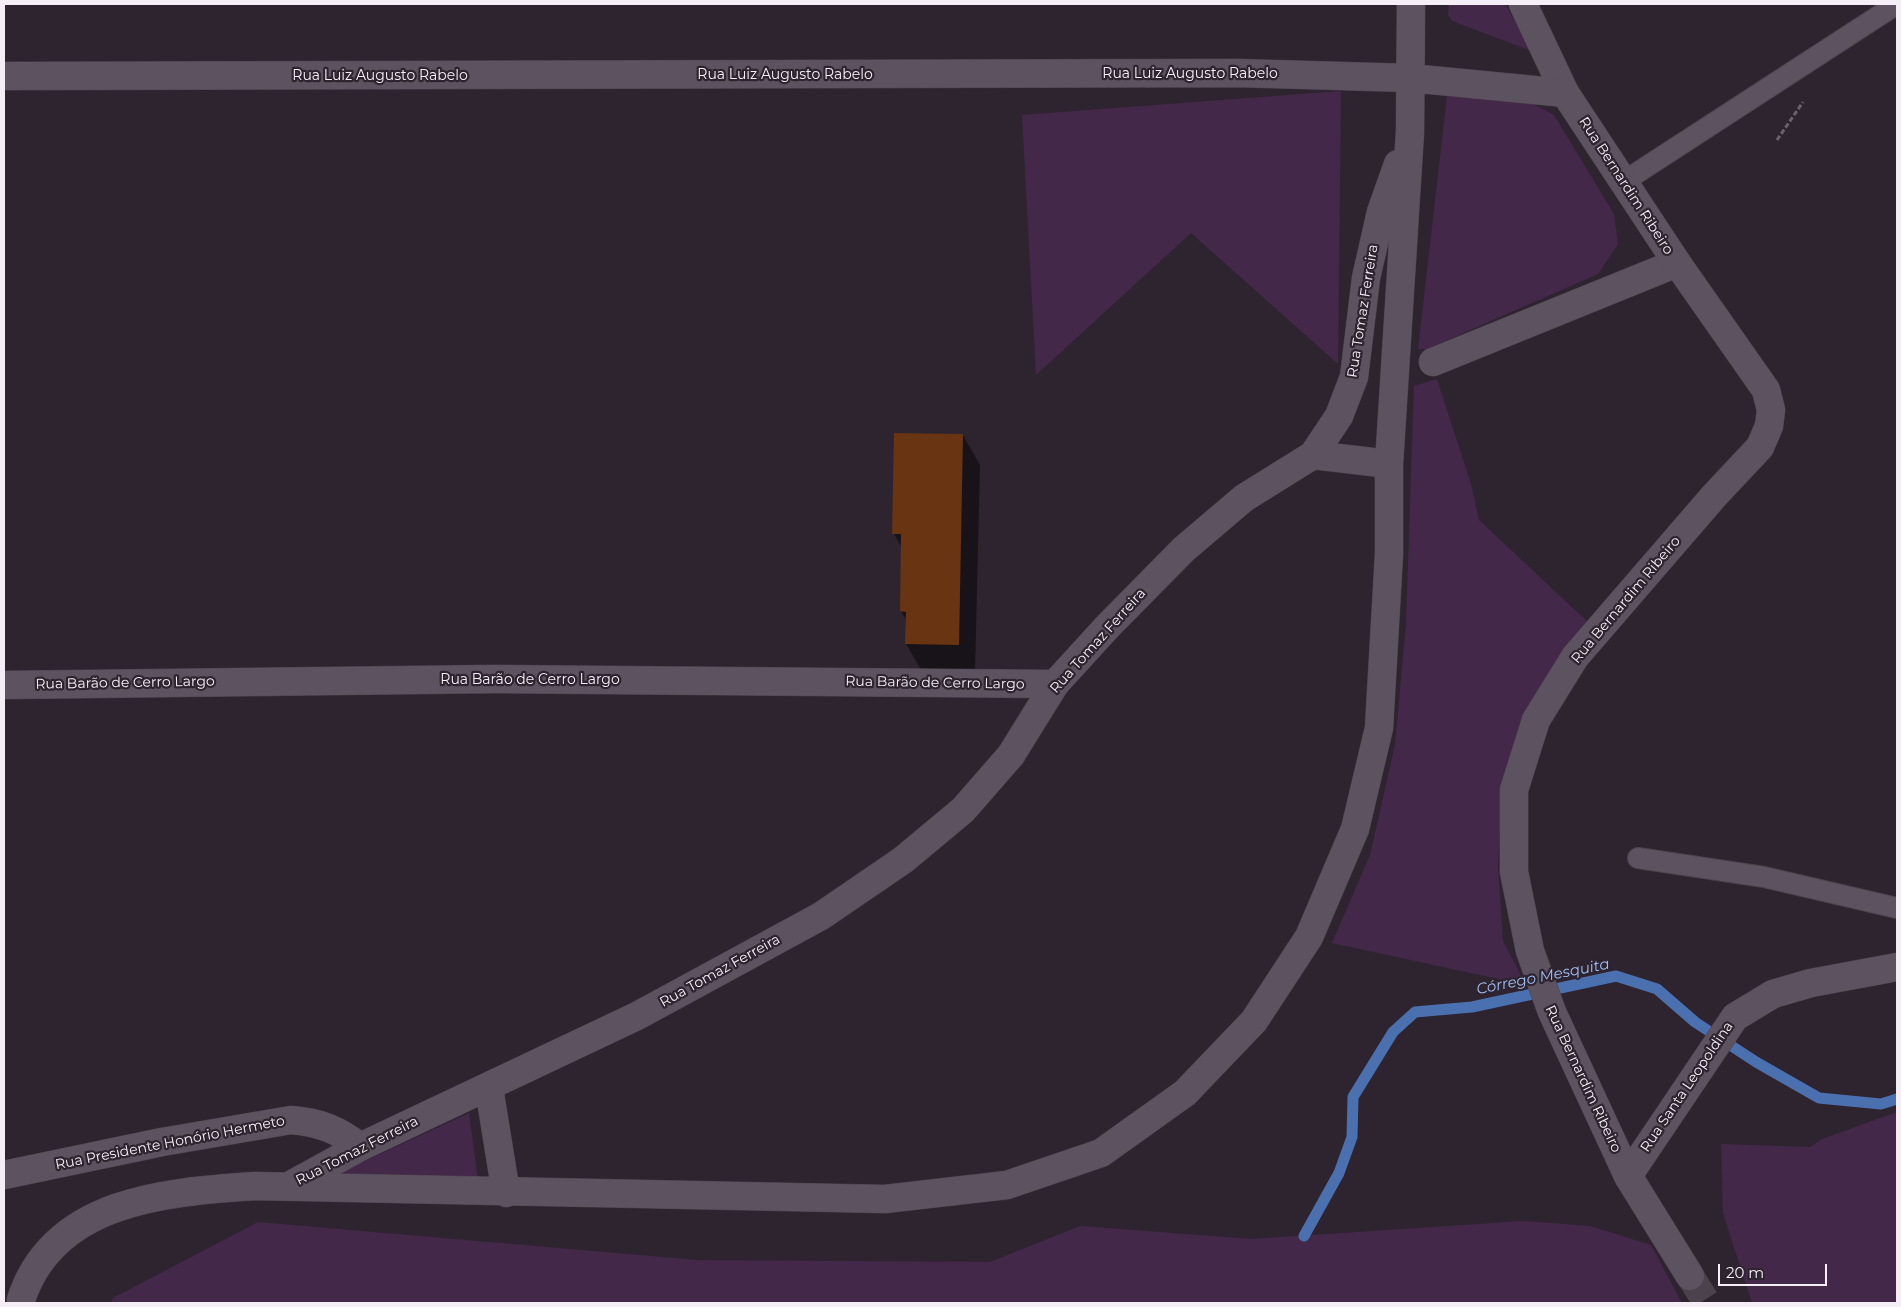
<!DOCTYPE html>
<html>
<head>
<meta charset="utf-8">
<style>
  body { margin:0 }
  #map { position:relative; width:1901px; height:1307px; overflow:hidden; background:#2e2430; font-family:Montserrat,sans-serif }
  canvas { display:block }
  .frame { position:absolute; inset:0; border:5px solid #f5eef7; pointer-events:none }
  .scale { position:absolute; left:1718px; top:1264px; width:109px; height:22px; box-sizing:border-box; border:2px solid #f5eef7; border-top:0; padding-left:6px; font-size:15px; line-height:18px; white-space:nowrap; color:#f5eef7; -webkit-text-stroke:4px #2e2430; paint-order:stroke }
</style>
</head>
<body>
<div id="map">
<canvas width="1901" height="1307"></canvas>
<div class="frame"></div>
<div class="scale">20 m</div>
</div>
<script>
const g = document.querySelector('canvas').getContext('2d');
g.lineJoin = 'round';
function fill(path, color) { g.fillStyle = color; g.fill(path, 'evenodd'); }
function trace(path, color, width, dash) { g.strokeStyle = color; g.lineWidth = width; g.lineCap = dash ? 'butt' : 'round'; g.setLineDash(dash || []); g.stroke(path); }
function label(font, color, halo, rows, align = 'center') {
  g.font = font + ' Montserrat,sans-serif'; g.lineWidth = 4.5; g.setLineDash([]); g.textBaseline = 'middle'; g.strokeStyle = halo; g.fillStyle = color; for (const [text, x, y, turn = 0] of rows) {
    g.save(); g.translate(x, y); g.rotate((+turn || 0) * Math.PI / 180); g.textAlign = isNaN(turn) ? turn : align; if (halo) g.strokeText(text, 0, 0); g.fillText(text, 0, 0); g.restore();
  }
}
fill(new Path2D(`
  M1449,4H1505L1532,51L1452,21L1448,15Z
  M1341,91L1338,364L1191,233L1036,375L1022,115Z
  M1447,96L1526,100L1554,115L1614,214L1618,244L1598,274L1427,349H1418Z
  M1437,379L1471,484L1479,520L1592,626L1555,665L1515,738L1502,799L1498,867L1503,941L1526,985L1332,943L1370,855L1395,745L1406,623L1414,386Z
  M1897,1112V1303H1752L1723,1213L1721,1144L1810,1147L1822,1139Z
  M469,1113L478,1180L330,1177Z
  M1523,1221L1590,1226L1651,1245L1682,1303H111L113,1298L258,1222L697,1260L990,1262L1080,1226L1252,1239Z`), '#432849');
fill(new Path2D(`
  M963,435L980,465L975,674L923,673L906,644L907,621L901,611L902,548L894,534Z`), '#0007');
trace(new Path2D(`
  M1304,1236L1339,1173L1352,1137L1353,1097L1393,1032L1415,1012L1472,1007L1616,976L1657,989L1695,1022L1756,1062L1819,1098L1881,1104L1897,1099`), '#4b70b0', 11);
fill(new Path2D(`
  M894,433L963,434L959,645L905,644L906,612L900,611L901,534H892Z`), '#683411');
trace(new Path2D(`
  M1690,1276L1707,1303`), '#4c424e', 28, [28, 14]);
const lane = new Path2D(`
  M1623,182L1897,4
  M1638,858L1764,877L1897,908`);
const street = new Path2D(`
  M1523,4L1565,93
  M4,76L1237,73L1410,78
  M1433,362L1677,263
  M4,685L494,679L1055,684`);
const secondary = new Path2D(`
  M1410,78L1565,93L1677,263L1766,390L1771,410L1769,426L1760,447L1714,496L1575,657L1536,720L1514,790V872L1530,951L1552,1012L1628,1176L1690,1276
  M1313,455L1389,464
  M489,1088L506,1193
  M4,1175L162,1142L291,1120C319,1122 339,1130 360,1147
  M1628,1176L1735,1017L1773,994L1811,983L1897,967
  M289,1186L360,1147L637,1016L821,916L903,860L963,810L1011,755L1055,684L1108,626L1184,549L1244,498L1313,455L1339,416L1354,377L1366,278L1381,212L1398,164
  M21,1300C53,1200 166,1192 255,1186L885,1199L1007,1185L1101,1153L1185,1093L1254,1021L1309,937L1355,829L1379,728L1389,554V464L1410,132L1411,4`);
trace(lane, '#4c434e', 22);
trace(street, '#4c434e', 29);
trace(secondary, '#4c434e', 29);
trace(new Path2D(`
  M1777,140L1803,102`), '#6a616c', 3, [5, 2.5]);
trace(lane, '#5d525f', 20);
trace(street, '#5d525f', 28);
trace(secondary, '#5d525f', 28);
label('14px', '#f5eef7', '#2e2430', [
  ["Rua Luiz Augusto Rabelo",1190,74],
  ["Rua Luiz Augusto Rabelo",785,75],
  ["Rua Luiz Augusto Rabelo",380,76],
  ["Rua Bernardim Ribeiro",1626,186,57],
  ["Rua Tomaz Ferreira",1363,311,-81],
  ["Rua Bernardim Ribeiro",1626,600,-50],
  ["Rua Tomaz Ferreira",1098,641,-48],
  ["Rua Barão de Cerro Largo",530,680],
  ["Rua Barão de Cerro Largo",125,683,-1],
  ["Rua Barão de Cerro Largo",935,683,1],
  ["Rua Tomaz Ferreira",720,971,-29],
  ["Rua Bernardim Ribeiro",1583,1079,65],
  ["Rua Santa Leopoldina",1687,1087,-56],
  ["Rua Presidente Honório Hermeto",170,1143,-11],
  ["Rua Tomaz Ferreira",357,1151,-27]
]);
label('italic 15px', '#a0bff4', '#2e2430', [
  ["Córrego Mesquita",1543,977,-11]
]);
</script>
</body>
</html>
